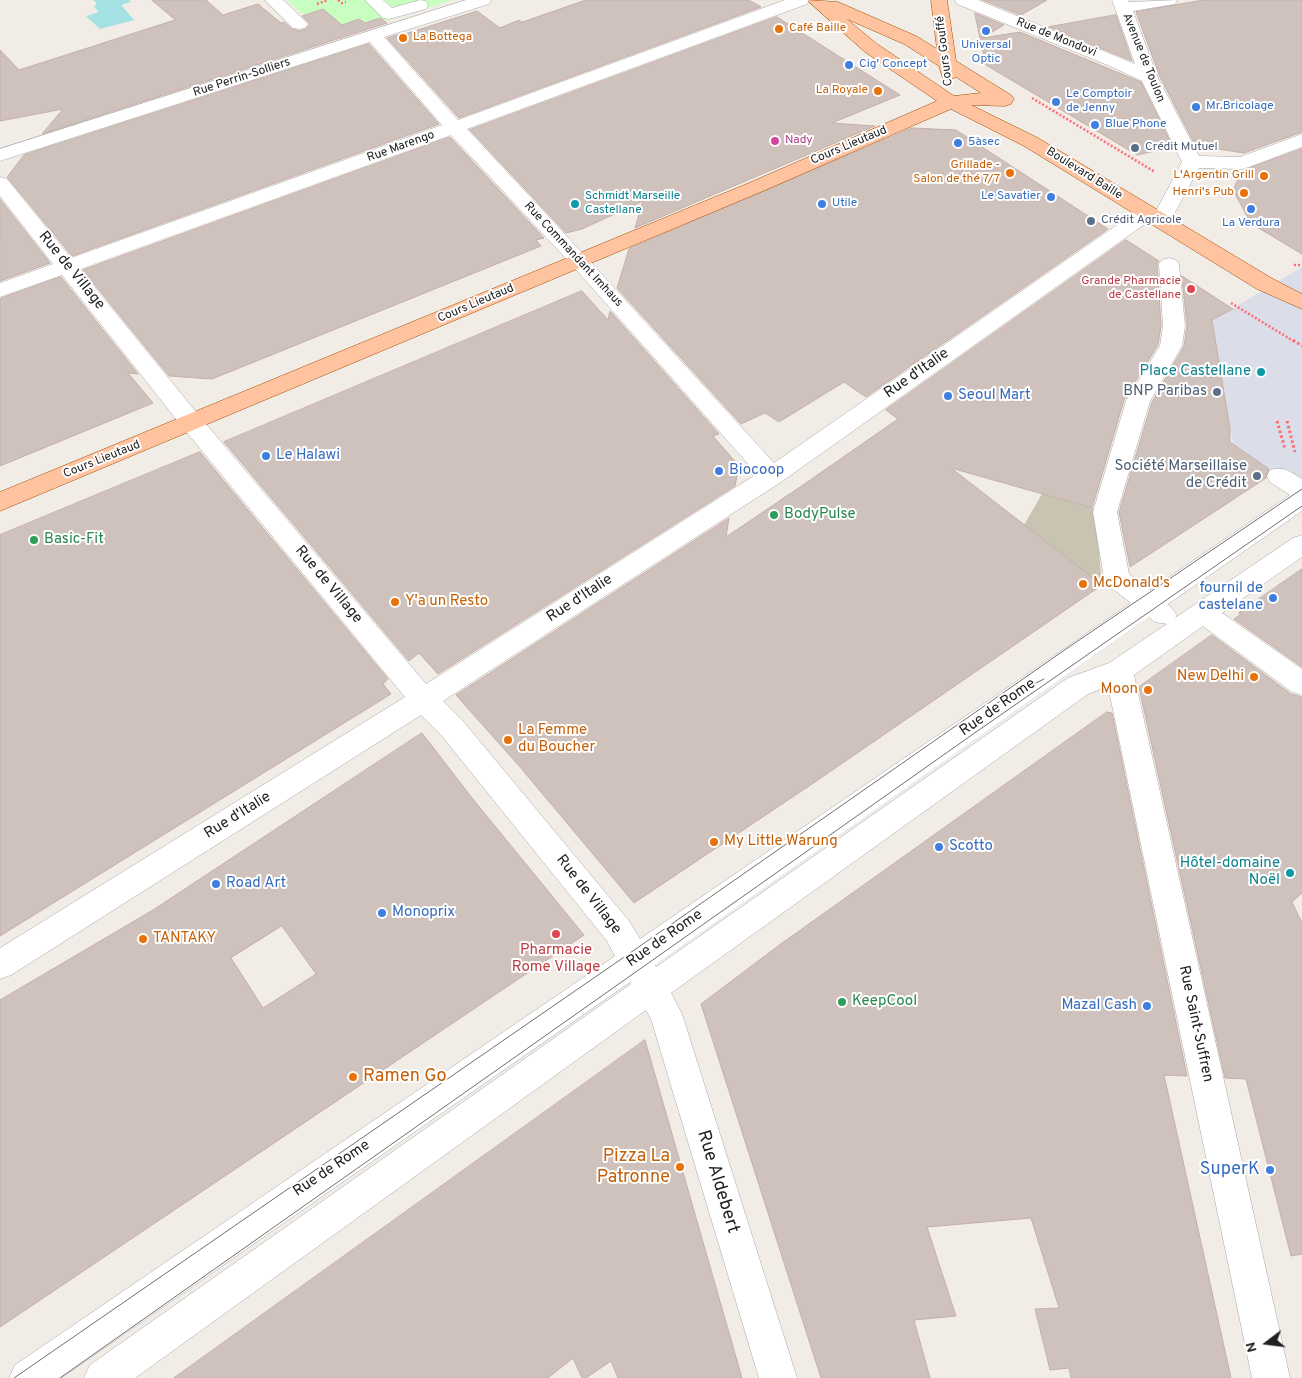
<!DOCTYPE html>
<html>
<head>
<meta charset="utf-8">
<style>
  body { margin:0 }
  #map { position:relative; width:1302px; height:1378px; overflow:hidden; background:#f2ece7; font-family:Overpass,sans-serif }
  canvas { display:block }
  .north { position:absolute; left:1242px; top:1318px; width:50px; height:50px; -webkit-text-stroke:4px #fff; paint-order:stroke; rotate:255deg; font-size:14px; font-weight:700; line-height:20px; text-align:center; color:#212121 }
  .north::after { content:''; display:block; margin:auto; width:18px; height:22px; background:#212121; clip-path:polygon(50% 0,100% 100%,50% 72%,0 100%) }
</style>
</head>
<body>
<div id="map">
<canvas width="1302" height="1378"></canvas>
<div class="north">N</div>
</div>
<script>
const g = document.querySelector('canvas').getContext('2d');
g.lineJoin = 'round';
function fill(path, color) { g.fillStyle = color; g.fill(path, 'evenodd'); }
function trace(path, color, width, dash) { g.strokeStyle = color; g.lineWidth = width; g.lineCap = dash ? 'butt' : 'round'; g.setLineDash(dash || []); g.stroke(path); }
function label(font, color, halo, rows, align = 'center') {
  g.font = font + ' Overpass,sans-serif'; g.lineWidth = 4; g.setLineDash([]); g.textBaseline = 'middle'; g.strokeStyle = halo; g.fillStyle = color; for (const [text, x, y, turn = 0] of rows) {
    g.save(); g.translate(x, y); g.rotate((+turn || 0) * Math.PI / 180); g.textAlign = isNaN(turn) ? turn : align; if (halo) g.strokeText(text, 0, 0); g.fillText(text, 0, 0); g.restore();
  }
}
fill(new Path2D(`
  M1042,494L1095,509L1102,585L1024,525Z`), '#c8c4b1');
fill(new Path2D(`
  M286,0H453L385,21L381,18L365,23L359,19L342,25L323,9L304,15Z`), '#c8ffc1');
fill(new Path2D(`
  M1302,267V492L1233,444L1212,321Z`), '#dbdde8');
fill(new Path2D(`
  M93,0H129L131,2L121,5L134,20L100,29L86,16L99,12L94,7L97,3Z`), '#a3e1e3');
const building = new Path2D(`
  M152,0H206L223,15L258,4L281,23L284,22L292,29L299,31L306,29L310,24L302,16L323,9L342,25L359,19L365,23L380,18L387,23L42,134L63,109L0,121V50L19,70L175,20Z
  M586,0H749L761,7L459,118L387,38L400,34L402,35L477,11L500,28L519,20L522,22Z
  M983,0H1047L1021,15Z
  M1204,0H1302V132L1244,153L1211,148L1207,140L1194,143L1160,77L1136,12Z
  M975,13L1004,25L982,38L1020,32L1141,82L1173,147L1137,155L986,65Z
  M1116,15L1132,61L1049,27Z
  M777,17L900,95L832,123L875,126L635,228L643,201L582,229L566,233L470,130Z
  M369,44L439,124L72,256L7,177L24,155Z
  M912,128L956,130L1108,229L866,397L844,382L779,422L765,413L741,424L617,288L629,249Z
  M450,137L544,238L536,240L541,246L212,379L169,376L83,270Z
  M1302,149V254L1247,221V216L1233,190L1242,171Z
  M0,199L50,263L0,281Z
  M1126,240L1159,261L1157,264L1161,326L1158,345L1124,400L1092,508L951,468L1102,585L812,784L634,903L520,767L456,695L729,518L726,537L803,485L898,419L886,410Z
  M1182,276L1233,309L1212,320L1230,429V442L1269,469L1266,478L1130,567L1119,512L1152,402L1184,346L1187,326Z
  M61,277L138,374L128,373L153,403L0,466V299Z
  M582,291L608,320L610,311L719,434L713,436L739,466L735,486L438,674L419,653L409,661L224,442Z
  M200,452L388,679L383,684L391,694L0,936V535Z
  M1302,569V667L1234,619L1241,614L1239,613Z
  M1212,635L1291,694L1302,697V893L1292,902L1302,923V1254L1291,1256L1246,1079L1225,1078L1139,687Z
  M1107,712L1112,713L1187,1076L1164,1075L1231,1378H1071L1069,1368L1050,1370L1035,1309L1059,1308L1031,1218L927,1227L956,1316L914,1320L930,1378H821L701,1004L778,946Z
  M422,733L472,798L584,935L0,1327V1000L153,910ZM282,926L316,974L263,1008L231,958Z
  M645,1040L742,1378H618L611,1361L586,1378H582L573,1358L548,1378H174Z`);
fill(building, '#cfc1bc');
trace(building, '#c5afa7', 1);
const minor = new Path2D(`
  M265,0H283L308,24L305,28L299,29L293,28Z
  M365,0H383L392,8L420,0L426,1L428,5L426,9L389,19L383,18Z
  M466,0H491L489,4L384,37L458,120L785,0H809L807,4L467,129L586,257L774,463L1140,209L1147,207L1154,209L1156,211L1182,162L1142,81L1110,66L957,4L955,0H978L1135,64L1112,0H1128L1129,2L1177,0L1175,4L1133,11L1158,78L1199,156L1240,157L1302,134V147L1249,167L1242,169L1199,168L1168,225L1161,227L1154,225L1151,221L1152,219L781,482L443,701L462,720L629,921L640,939L1131,603L1108,585L1104,578L1093,512L1126,401L1160,346L1163,326L1159,264L1162,260L1169,258L1176,260L1179,264L1185,326L1182,346L1150,401L1117,512L1129,574L1150,590L1290,495L1270,482L1267,476L1270,470C1284,466 1291,472 1302,479V511L1168,604L1177,615L1175,618L1293,538L1302,535V557L1222,613L1302,669V695L1292,692L1203,626L1134,675L1290,1378H1252L1108,686L1088,694L671,993L682,1014L797,1378H759L651,1019L646,1010L135,1378H84L90,1365L631,984L630,982L61,1378H9L15,1365L615,956L607,941L442,736L421,715L11,975L0,979V948L405,697L184,429L62,275L0,297V283L53,264L0,196V177L7,179L71,258L442,125L370,42L0,161V149ZM451,135L572,265L757,474L426,684L200,417L80,269ZM1149,617L1155,622L1167,624L1109,663L1068,678L656,967L655,965Z`);
const major = new Path2D(`
  M807,0L838,2L916,36L937,49L931,0H947L956,61L1011,95L1014,99L1011,104L1005,106L971,105L1038,138L1273,279L1302,294V309L1257,289L1024,146L951,109L763,191L0,511V492L749,183L937,101L865,52ZM847,19L904,44L939,66L943,79L949,80L956,77L981,93L954,96L877,44Z`);
trace(minor, '#a8a8a8', 1);
trace(major, '#9e4c00', 1);
trace(new Path2D(`
  M338,0L342,3L346,2
  M317,4L328,0
  M1032,98L1155,172
  M1294,265H1302
  M1231,303L1295,342`), '#ff6b77', 2.5, [2, 2]);
trace(new Path2D(`
  M1293,340L1302,346
  M1277,421L1285,449
  M1287,421L1295,452`), '#ff6b77', 3, [2.5, 2.5]);
fill(minor, '#fff');
fill(major, '#ffc39f');
trace(new Path2D(`
  M997,703L1044,679
  M14,1378L630,953L1066,649L1302,489
  M60,1378L976,732L1302,506`), '#6f6f6f', 1);
for (const [x, y, r, color] of [
  [779,29,5,"#e8710a"],
  [986,31,5,"#3f7fe0"],
  [403,38,5,"#e8710a"],
  [849,65,5,"#3f7fe0"],
  [878,91,5,"#e8710a"],
  [1056,102,5,"#3f7fe0"],
  [1196,107,5,"#3f7fe0"],
  [1095,125,5,"#3f7fe0"],
  [775,141,5,"#d1479c"],
  [958,143,5,"#3f7fe0"],
  [1135,148,5,"#5c6f8a"],
  [1010,173,5,"#e8710a"],
  [1264,176,5,"#e8710a"],
  [1244,193,5,"#e8710a"],
  [1051,197,5,"#3f7fe0"],
  [575,204,5,"#0f9aa8"],
  [822,204,5,"#3f7fe0"],
  [1251,209,5,"#3f7fe0"],
  [1091,221,5,"#5c6f8a"],
  [1191,289,5,"#e0444e"],
  [1261,372,5,"#0f9aa8"],
  [1217,392,5,"#5c6f8a"],
  [948,396,5,"#3f7fe0"],
  [266,456,5,"#3f7fe0"],
  [719,471,5,"#3f7fe0"],
  [1257,476,5,"#5c6f8a"],
  [774,515,5,"#2e9e5b"],
  [34,540,5,"#2e9e5b"],
  [1083,584,5,"#e8710a"],
  [1273,598,5,"#3f7fe0"],
  [395,602,5,"#e8710a"],
  [1254,677,5,"#e8710a"],
  [1148,690,5,"#e8710a"],
  [508,740,5,"#e8710a"],
  [714,842,5,"#e8710a"],
  [939,847,5,"#3f7fe0"],
  [1290,873,5,"#0f9aa8"],
  [216,884,5,"#3f7fe0"],
  [382,913,5,"#3f7fe0"],
  [556,934,5,"#e0444e"],
  [143,939,5,"#e8710a"],
  [842,1002,5,"#2e9e5b"],
  [1147,1006,5,"#3f7fe0"],
  [353,1077,5,"#e8710a"],
  [680,1167,5,"#e8710a"],
  [1270,1170,5,"#3f7fe0"]
]) { const dot = new Path2D(); dot.arc(x, y, r, 0, 2 * Math.PI); g.fillStyle = color; g.fill(dot); trace(dot, '#fff', 2); }
label('12px', '#c56008', '#fff', [
  ["Café Baille",789,29,"left"],
  ["La Bottega",413,38,"left"],
  ["La Royale",868,91],
  ["Grillade -",1000,166],
  ["Salon de thé 7/7",1000,180],
  ["L'Argentin Grill",1254,176],
  ["Henri's Pub",1234,193]
], 'right');
label('12px', '#212121', '#fff', [
  ["Rue de Mondovi",1056,38,22],
  ["Cours Gouffé",945,51,-97],
  ["Avenue de Toulon",1143,58,68],
  ["Rue Perrin-Solliers",242,78,-18],
  ["Cours Lieutaud",849,146,-23],
  ["Rue Marengo",401,147,-20],
  ["Boulevard Baille",1084,174,32],
  ["Rue Commandant Imhaus",573,255,47],
  ["Cours Lieutaud",476,304,-23],
  ["Cours Lieutaud",102,460,-22]
]);
label('12px', '#366cbe', '#fff', [
  ["Universal",986,46,"center"],
  ["Optic",986,60,"center"],
  ["Cig' Concept",859,65],
  ["Le Comptoir",1066,95],
  ["de Jenny",1066,109],
  ["Mr.Bricolage",1206,107],
  ["Blue Phone",1105,125],
  ["5àsec",968,143],
  ["Le Savatier",1041,197,"right"],
  ["Utile",832,204],
  ["La Verdura",1251,224,"center"]
], 'left');
label('12px', '#b23c85', '#fff', [
  ["Nady",785,141]
], 'left');
label('12px', '#4e5e75', '#fff', [
  ["Crédit Mutuel",1145,148],
  ["Crédit Agricole",1101,221]
], 'left');
label('12px', '#0d838f', '#fff', [
  ["Schmidt Marseille",585,197],
  ["Castellane",585,211]
], 'left');
label('12px', '#be3a42', '#fff', [
  ["Grande Pharmacie",1181,282],
  ["de Castellane",1181,296]
], 'right');
label('15px', '#212121', '#fff', [
  ["Rue de Village",71,271,51],
  ["Rue d'Italie",917,374,-35],
  ["Rue de Village",328,585,50],
  ["Rue d'Italie",580,599,-33],
  ["Rue de Rome",998,708,-35],
  ["Rue d'Italie",238,816,-32],
  ["Rue de Village",588,895,52],
  ["Rue de Rome",665,939,-35],
  ["Rue Saint-Suffren",1195,1024,78],
  ["Rue de Rome",332,1169,-34]
]);
label('15px', '#0d838f', '#fff', [
  ["Place Castellane",1251,372],
  ["Hôtel-domaine",1280,864],
  ["Noël",1280,881]
], 'right');
label('15px', '#4e5e75', '#fff', [
  ["BNP Paribas",1207,392],
  ["Société Marseillaise",1247,467],
  ["de Crédit",1247,484]
], 'right');
label('15px', '#366cbe', '#fff', [
  ["Seoul Mart",958,396],
  ["Le Halawi",276,456],
  ["Biocoop",729,471],
  ["fournil de",1263,589,"right"],
  ["castelane",1263,606,"right"],
  ["Scotto",949,847],
  ["Road Art",226,884],
  ["Monoprix",392,913],
  ["Mazal Cash",1137,1006,"right"]
], 'left');
label('15px', '#27864d', '#fff', [
  ["BodyPulse",784,515],
  ["Basic-Fit",44,540],
  ["KeepCool",852,1002]
], 'left');
label('15px', '#c56008', '#fff', [
  ["McDonald's",1093,584],
  ["Y'a un Resto",405,602],
  ["New Delhi",1244,677,"right"],
  ["Moon",1138,690,"right"],
  ["La Femme",518,731],
  ["du Boucher",518,748],
  ["My Little Warung",724,842],
  ["TANTAKY",153,939]
], 'left');
label('15px', '#be3a42', '#fff', [
  ["Pharmacie",556,951],
  ["Rome Village",556,968]
]);
label('18px', '#c56008', '#fff', [
  ["Ramen Go",363,1077],
  ["Pizza La",670,1157,"right"],
  ["Patronne",670,1178,"right"]
], 'left');
label('18px', '#366cbe', '#fff', [
  ["SuperK",1260,1170]
], 'right');
label('18px', '#212121', '#fff', [
  ["Rue Aldebert",717,1182,73]
]);
</script>
</body>
</html>
